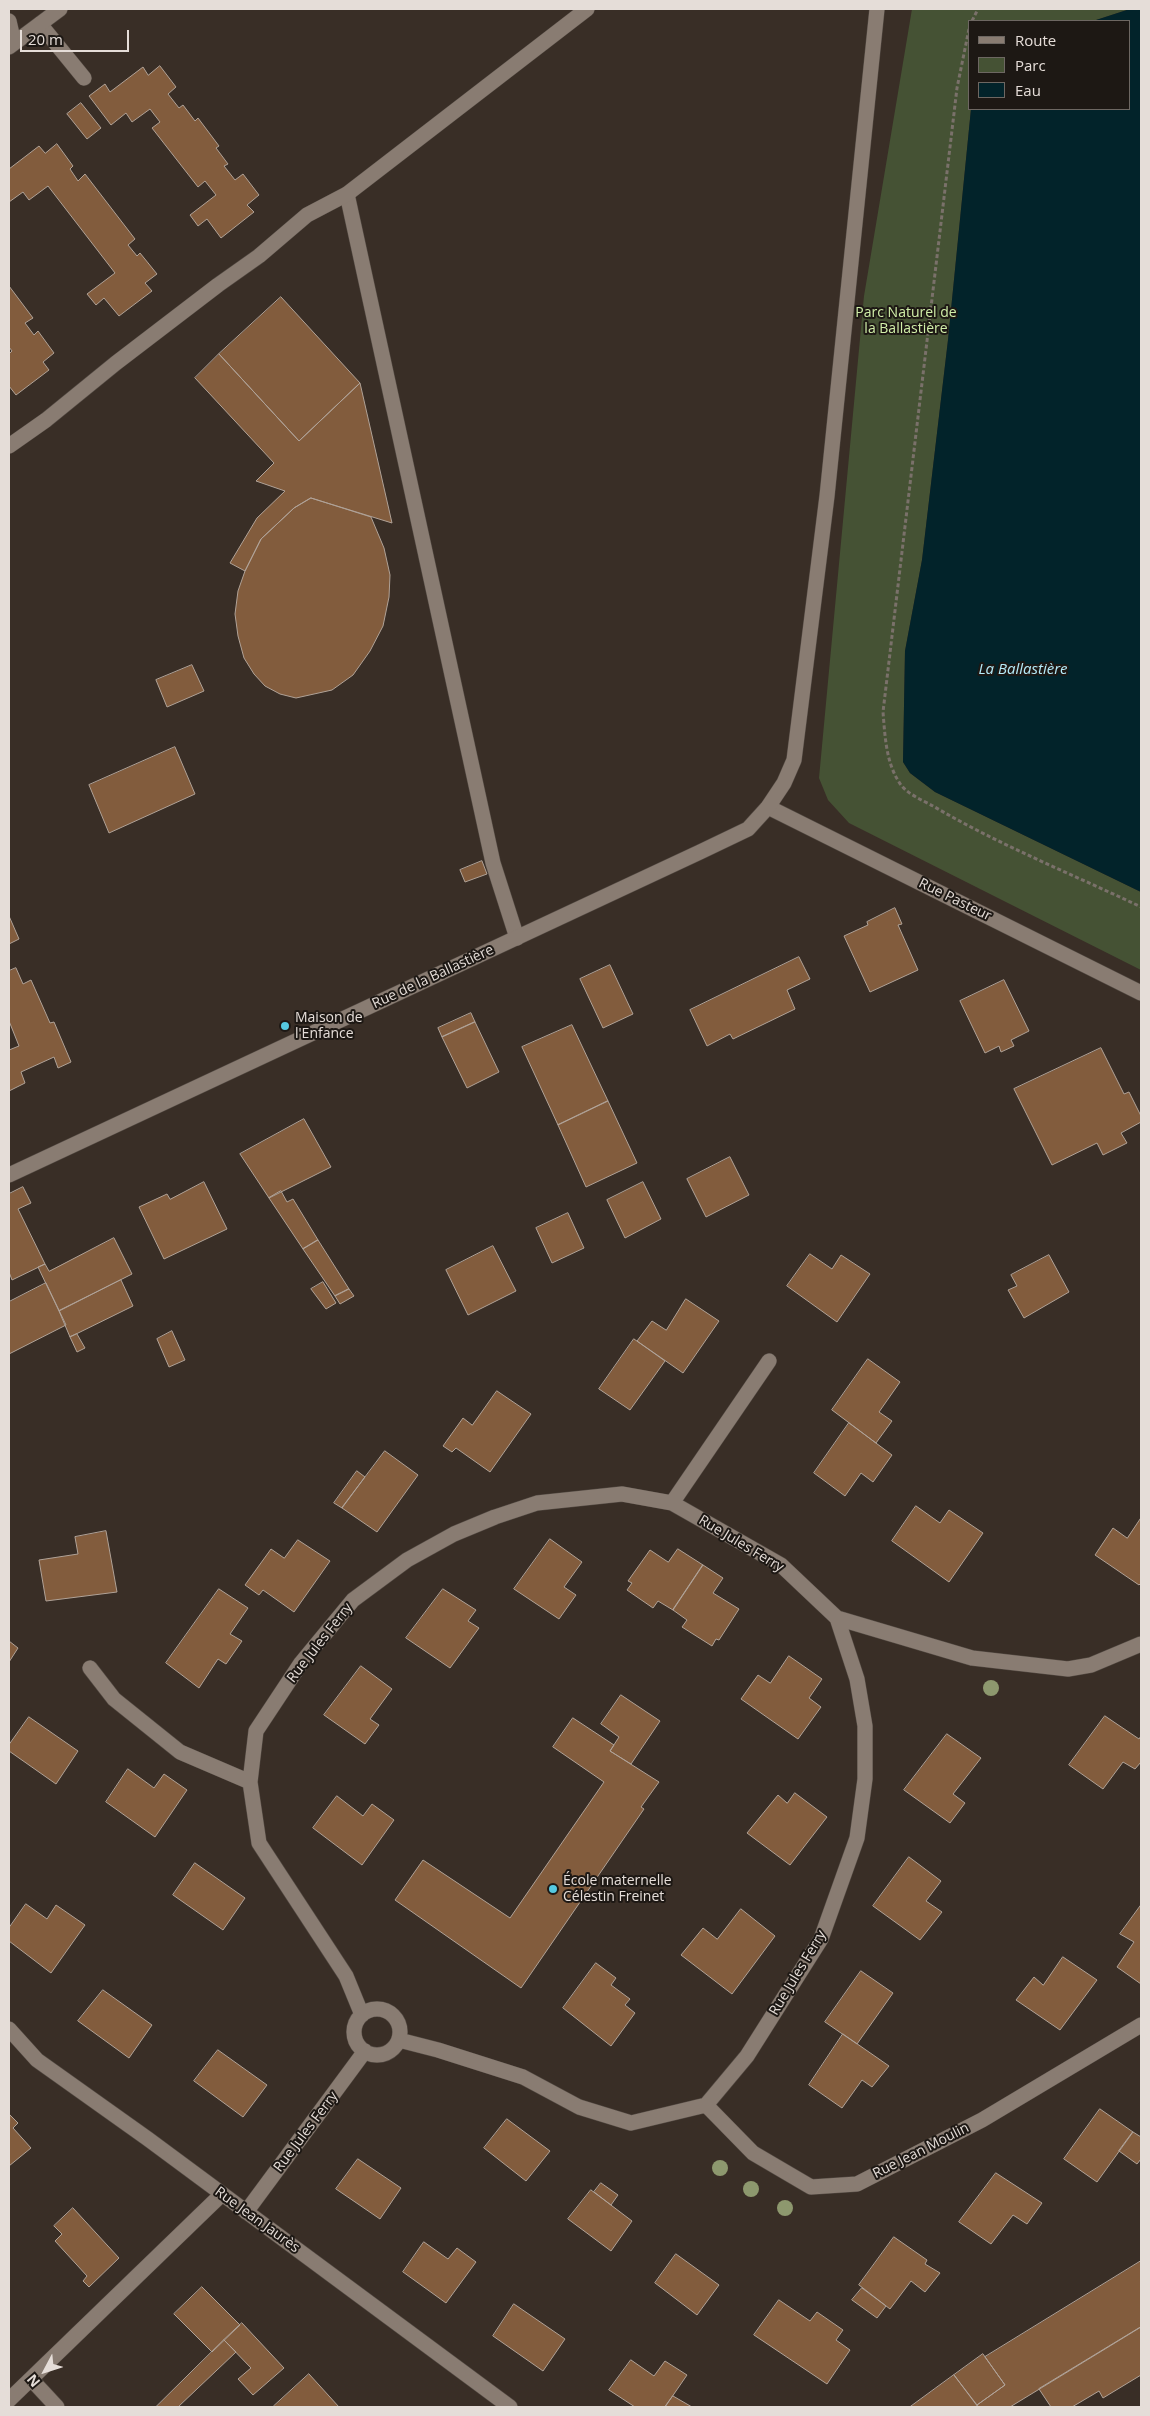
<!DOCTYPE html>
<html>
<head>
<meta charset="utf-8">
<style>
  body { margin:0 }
  #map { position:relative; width:1150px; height:2416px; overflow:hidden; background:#392e26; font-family:"Open Sans",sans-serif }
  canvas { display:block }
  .frame { position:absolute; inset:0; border:10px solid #e5ddd8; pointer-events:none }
  .legend { position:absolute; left:968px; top:20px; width:162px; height:90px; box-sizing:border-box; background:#1d1814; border:1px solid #6d6762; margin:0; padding:6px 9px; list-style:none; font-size:15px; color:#e5ddd8 }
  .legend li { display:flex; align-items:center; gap:10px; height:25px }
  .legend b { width:25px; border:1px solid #6d6762 }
  .north { position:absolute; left:20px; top:2346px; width:50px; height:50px; -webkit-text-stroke:4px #1d1814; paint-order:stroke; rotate:230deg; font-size:14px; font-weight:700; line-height:20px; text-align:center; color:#e5ddd8 }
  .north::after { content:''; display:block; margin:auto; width:18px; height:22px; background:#e5ddd8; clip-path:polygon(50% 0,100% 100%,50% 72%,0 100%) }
  .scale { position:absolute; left:20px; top:30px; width:109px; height:22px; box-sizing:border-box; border:2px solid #e5ddd8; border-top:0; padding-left:6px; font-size:15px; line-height:18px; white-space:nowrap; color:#e5ddd8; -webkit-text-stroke:4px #1d1814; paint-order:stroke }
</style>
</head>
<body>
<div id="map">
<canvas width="1150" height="2416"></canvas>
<div class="frame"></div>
<ul class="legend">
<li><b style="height:6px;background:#897c72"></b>Route</li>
<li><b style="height:14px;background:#455234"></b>Parc</li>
<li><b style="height:14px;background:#02232a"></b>Eau</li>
</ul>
<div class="north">N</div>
<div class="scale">20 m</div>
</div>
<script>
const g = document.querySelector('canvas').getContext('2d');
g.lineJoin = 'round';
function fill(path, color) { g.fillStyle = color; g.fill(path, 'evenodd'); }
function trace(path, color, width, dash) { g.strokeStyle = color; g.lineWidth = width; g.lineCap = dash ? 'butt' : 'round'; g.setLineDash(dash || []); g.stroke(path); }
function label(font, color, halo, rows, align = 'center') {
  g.font = font + ' "Open Sans",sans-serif'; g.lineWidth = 4; g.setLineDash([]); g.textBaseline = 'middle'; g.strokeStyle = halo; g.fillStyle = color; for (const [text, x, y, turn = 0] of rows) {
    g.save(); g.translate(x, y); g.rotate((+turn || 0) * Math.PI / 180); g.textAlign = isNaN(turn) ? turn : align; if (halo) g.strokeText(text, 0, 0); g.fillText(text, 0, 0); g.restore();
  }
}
fill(new Path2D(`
  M912,9H1130L1093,21H969V109H971L948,340L922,560L905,651L903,762L910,773L935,792L1141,892V970L849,823L828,800L819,778L864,296Z`), '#455234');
fill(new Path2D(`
  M1130,9H1141V892L935,792L910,773L903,762L905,651L922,560L948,340L971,109H1129V21H1093Z`), '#02232a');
const building = new Path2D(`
  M160,66L176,87L168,94L179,108L183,105L195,121L198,118L219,146L216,148L228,164L224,166L235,180L243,174L259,195L247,205L254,212L221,238L207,219L198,226L190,215L216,195L205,181L198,187L152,128L160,122L150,109L132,122L126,113L111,125L89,96L105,84L110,92L143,67L148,75Z
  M81,103L101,128L87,139L67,114Z
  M57,144L73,166L70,169L78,181L85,174L135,239L128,245L137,256L140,253L157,274L145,283L152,291L119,316L104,298L96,305L87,294L115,273L48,186L29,200L23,192L9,202V169L39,146L45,153Z
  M9,286L33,318L25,323L34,335L38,331L54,353L43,362L49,370L16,395L9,386V354L12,351L9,347Z
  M281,297L360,383L299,441L219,354Z
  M219,354L299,441L360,383L392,523L311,498L294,508L261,539L245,571L230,563L257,518L285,491L256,481L274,463L195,378Z
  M311,498L371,517L384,548L390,575L389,597L383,626L370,651L353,675L332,690L296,698L280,694L265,686L254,674L244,658L238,636L235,614L238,591L245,571L261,539L294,508Z
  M192,665L204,691L167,707L156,680Z
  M175,747L195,794L109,833L89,785Z
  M482,861L487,874L465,882L460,870Z
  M895,908L902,924L898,925L918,970L870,992L844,936L868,925L867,922Z
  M9,916L19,939L9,944Z
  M799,957L810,979L787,990L795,1009L733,1039L730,1034L707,1046L690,1010Z
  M610,965L633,1014L603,1028L580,979Z
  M16,968L23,984L31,980L50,1023L54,1022L71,1062L58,1068L54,1057L21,1072L25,1083L9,1091V1050L19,1046L9,1021V971Z
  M1004,980L1029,1031L1011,1040L1014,1046L1001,1052L999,1046L985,1053L960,1001Z
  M471,1013L475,1022L442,1037L438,1028Z
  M475,1022L499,1072L467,1088L442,1037Z
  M572,1025L608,1101L558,1125L522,1047Z
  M1101,1048L1124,1094L1129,1092L1141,1116V1122L1121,1133L1127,1143L1103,1155L1097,1143L1052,1165L1014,1089Z
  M608,1101L637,1163L586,1187L558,1125Z
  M304,1119L331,1167L269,1198L240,1154Z
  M730,1157L749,1195L706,1217L687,1179Z
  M204,1182L227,1229L164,1259L139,1207L167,1194L170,1199Z
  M643,1182L661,1219L625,1238L607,1200Z
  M23,1187L31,1203L18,1209L45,1264L12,1280L9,1272V1194Z
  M281,1191L287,1202L293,1199L318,1240L303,1249L269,1198Z
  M568,1213L584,1248L552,1263L536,1228Z
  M114,1238L132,1274L59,1311L38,1267L45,1264L49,1271Z
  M318,1240L349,1289L335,1296L303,1249Z
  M493,1246L516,1291L468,1315L446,1270Z
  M810,1254L832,1269L841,1255L870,1274L837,1322L787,1286Z
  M1049,1255L1069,1292L1024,1318L1008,1290L1017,1286L1011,1275Z
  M121,1280L133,1306L70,1337L59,1311Z
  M323,1282L336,1303L326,1309L311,1289Z
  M46,1283L66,1325L9,1354V1302Z
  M349,1289L354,1296L340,1304L335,1296Z
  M686,1299L719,1321L683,1373L637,1341L652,1321L666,1330Z
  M172,1331L185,1360L169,1367L157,1339Z
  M77,1334L85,1348L77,1352L70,1337Z
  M634,1339L665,1361L630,1410L599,1389Z
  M868,1359L900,1382L879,1412L892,1421L876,1443L832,1410Z
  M497,1391L531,1414L490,1472L456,1448L452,1452L443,1446L463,1418L472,1425Z
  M849,1423L892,1455L873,1482L861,1473L845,1496L814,1473Z
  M385,1451L418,1475L377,1532L342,1508Z
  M357,1471L365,1477L342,1508L334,1503Z
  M916,1506L940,1523L949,1510L983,1533L949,1582L892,1541Z
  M1141,1518V1583L1139,1585L1095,1555L1113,1528L1127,1538Z
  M106,1531L117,1592L46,1601L39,1560L78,1554L75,1537Z
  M550,1539L582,1562L564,1587L576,1595L559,1619L514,1589Z
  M298,1540L330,1561L294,1612L263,1590L259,1595L245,1585L271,1549L284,1558Z
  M678,1549L703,1565L673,1610L658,1601L653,1608L627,1590L632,1583L628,1581L650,1550L668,1562Z
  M703,1565L723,1578L713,1593L739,1609L719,1640L716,1639L712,1646L682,1627L687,1620L673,1610Z
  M219,1589L248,1608L230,1634L242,1641L226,1664L218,1659L199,1688L166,1663Z
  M443,1589L476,1610L468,1621L479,1628L450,1668L406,1638Z
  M9,1641L18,1648L9,1662Z
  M789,1656L822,1679L809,1698L821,1707L798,1739L741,1699L758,1675L770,1683Z
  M361,1666L392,1689L370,1719L379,1725L365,1744L324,1715Z
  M621,1695L660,1721L631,1764L610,1751L619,1737L601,1724Z
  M1105,1716L1139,1739L1141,1736V1762L1135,1769L1123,1762L1103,1789L1069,1765Z
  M29,1717L78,1751L56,1784L9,1751V1745Z
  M573,1718L614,1745L610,1751L659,1782L641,1807L644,1809L521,1988L395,1900L423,1860L510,1918L604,1782L553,1747Z
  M947,1734L981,1758L953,1794L965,1803L950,1823L904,1790Z
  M128,1769L154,1788L164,1774L187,1790L155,1837L106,1802Z
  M795,1793L827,1817L790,1865L747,1833L778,1795L787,1803Z
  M337,1796L363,1816L372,1804L394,1820L362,1865L313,1828Z
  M909,1857L941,1881L926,1901L942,1912L920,1940L873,1906Z
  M195,1863L245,1898L223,1930L173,1895Z
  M26,1904L47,1919L56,1905L85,1925L51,1973L9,1941V1928Z
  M1141,1905V1984L1117,1967L1134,1942L1120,1934Z
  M741,1909L775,1936L732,1994L681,1955L703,1928L717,1939Z
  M1063,1957L1097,1980L1060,2030L1016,2000L1034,1977L1043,1985Z
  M596,1963L616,1978L611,1985L630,1999L625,2005L635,2013L611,2046L563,2008Z
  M861,1971L893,1993L857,2044L825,2022Z
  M103,1990L152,2025L129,2058L78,2021Z
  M843,2034L889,2066L872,2087L862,2080L842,2108L809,2085Z
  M218,2050L267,2085L243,2117L194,2081Z
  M1100,2109L1133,2132L1097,2182L1064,2159Z
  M10,2115L18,2123L13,2128L31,2148L9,2166Z
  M507,2119L550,2151L526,2181L484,2148Z
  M1133,2132L1141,2137V2159L1137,2164L1119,2151Z
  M358,2159L401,2188L380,2219L336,2189Z
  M996,2173L1042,2203L1027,2224L1013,2215L991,2244L959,2222Z
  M601,2183L618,2195L611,2205L594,2192Z
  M591,2190L632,2221L611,2251L568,2219Z
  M73,2208L119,2258L89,2287L83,2281L87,2276L55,2241L62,2234L54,2226Z
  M894,2237L927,2260L925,2264L940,2273L925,2292L911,2281L890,2309L859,2285Z
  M424,2242L448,2259L457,2248L476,2262L446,2303L403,2272Z
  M676,2254L719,2285L697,2315L655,2283Z
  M1141,2261V2327L1010,2407H978L977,2405L1005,2385L985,2357Z
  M202,2287L240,2325L212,2352L174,2314Z
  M862,2288L886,2306L877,2318L852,2300Z
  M779,2300L810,2321L817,2312L843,2330L836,2340L850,2350L827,2384L754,2335Z
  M514,2304L565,2339L543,2371L493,2336Z
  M242,2323L284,2368L253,2395L238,2379L251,2368L224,2340Z
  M1141,2327V2375L1103,2398L1099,2391L1072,2407H1051L1039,2389Z
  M224,2340L236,2352L178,2407H156Z
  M983,2354L1005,2385L977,2405L954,2375Z
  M631,2360L654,2376L665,2361L687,2375L665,2407H635L609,2390Z
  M309,2374L339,2407H275L274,2406Z
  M954,2375L978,2407H910Z
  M673,2396L692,2407H665Z`);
fill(building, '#825c3d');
trace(building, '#b0a297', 1);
const lane = new Path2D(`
  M40,24L84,78
  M347,194L493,863L517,938
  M31,2379L57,2407
  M9,2400L222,2194`);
const street = new Path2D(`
  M9,21L14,43
  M9,47L60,9
  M9,446L46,420L116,363L218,285L259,256L307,215L347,194L587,9
  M768,807L1141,993
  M672,1503L769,1361
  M837,1618L972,1658L1068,1669L1091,1665L1141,1644
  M90,1668L114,1699L180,1752L250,1782
  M354 2032a23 23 0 1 1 46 0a23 23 0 1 1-46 0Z
  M362,2015L346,1976L259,1843L250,1782L256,1731L301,1663L353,1600L407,1560L454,1534L495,1517L537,1503L622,1494L672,1503L781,1565L837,1618L857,1679L865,1726V1779L857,1838L821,1939L747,2056L706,2105L631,2123L579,2107L523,2077L438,2050L399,2040
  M9,2029L37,2060L148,2139L510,2407
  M706,2105L753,2153L811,2187L857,2184L982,2120L1141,2025
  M246,2212L365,2051`);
const secondary = new Path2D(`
  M9,1175L700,852L748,829L768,807L784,783L794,760L827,496L877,9`);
trace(lane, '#534a43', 16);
trace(street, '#534a43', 16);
trace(secondary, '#534a43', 16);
trace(new Path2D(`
  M972,21L978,9
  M969,29L957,88L883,712C885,736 886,762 899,782C905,793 922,800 933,806C999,845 1072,874 1141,907`), '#7a716a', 3, [4, 2.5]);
trace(lane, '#897c72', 15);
trace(street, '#897c72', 15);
trace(secondary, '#897c72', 15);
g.fillStyle = '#8d986e';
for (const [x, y] of [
  [991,1688],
  [720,2168],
  [751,2189],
  [785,2208]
]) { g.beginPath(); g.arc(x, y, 8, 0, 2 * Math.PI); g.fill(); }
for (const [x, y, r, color] of [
  [285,1026,5,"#56c9e0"],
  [553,1889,5,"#56c9e0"]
]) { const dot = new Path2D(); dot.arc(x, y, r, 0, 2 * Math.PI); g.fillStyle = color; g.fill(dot); trace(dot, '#1d1814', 2); }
label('14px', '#d1efa9', '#1d1814', [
  ["Parc Naturel de",906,313],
  ["la Ballastière",906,329]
]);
label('14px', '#e5ddd8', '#1d1814', [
  ["Rue Pasteur",955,900,26],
  ["Rue de la Ballastière",433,977,-25],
  ["Rue Jules Ferry",741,1544,31],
  ["Rue Jules Ferry",320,1643,-52],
  ["Rue Jules Ferry",798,1973,-59],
  ["Rue Jules Ferry",306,2132,-53],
  ["Rue Jean Moulin",921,2151,-27],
  ["Rue Jean Jaurès",257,2220,36]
]);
label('14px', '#e5ddd8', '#1d1814', [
  ["Maison de",295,1018],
  ["l'Enfance",295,1034],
  ["École maternelle",563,1881],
  ["Célestin Freinet",563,1897]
], 'left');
label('italic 15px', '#b4eaf8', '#1d1814', [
  ["La Ballastière",1023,670]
]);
</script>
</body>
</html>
